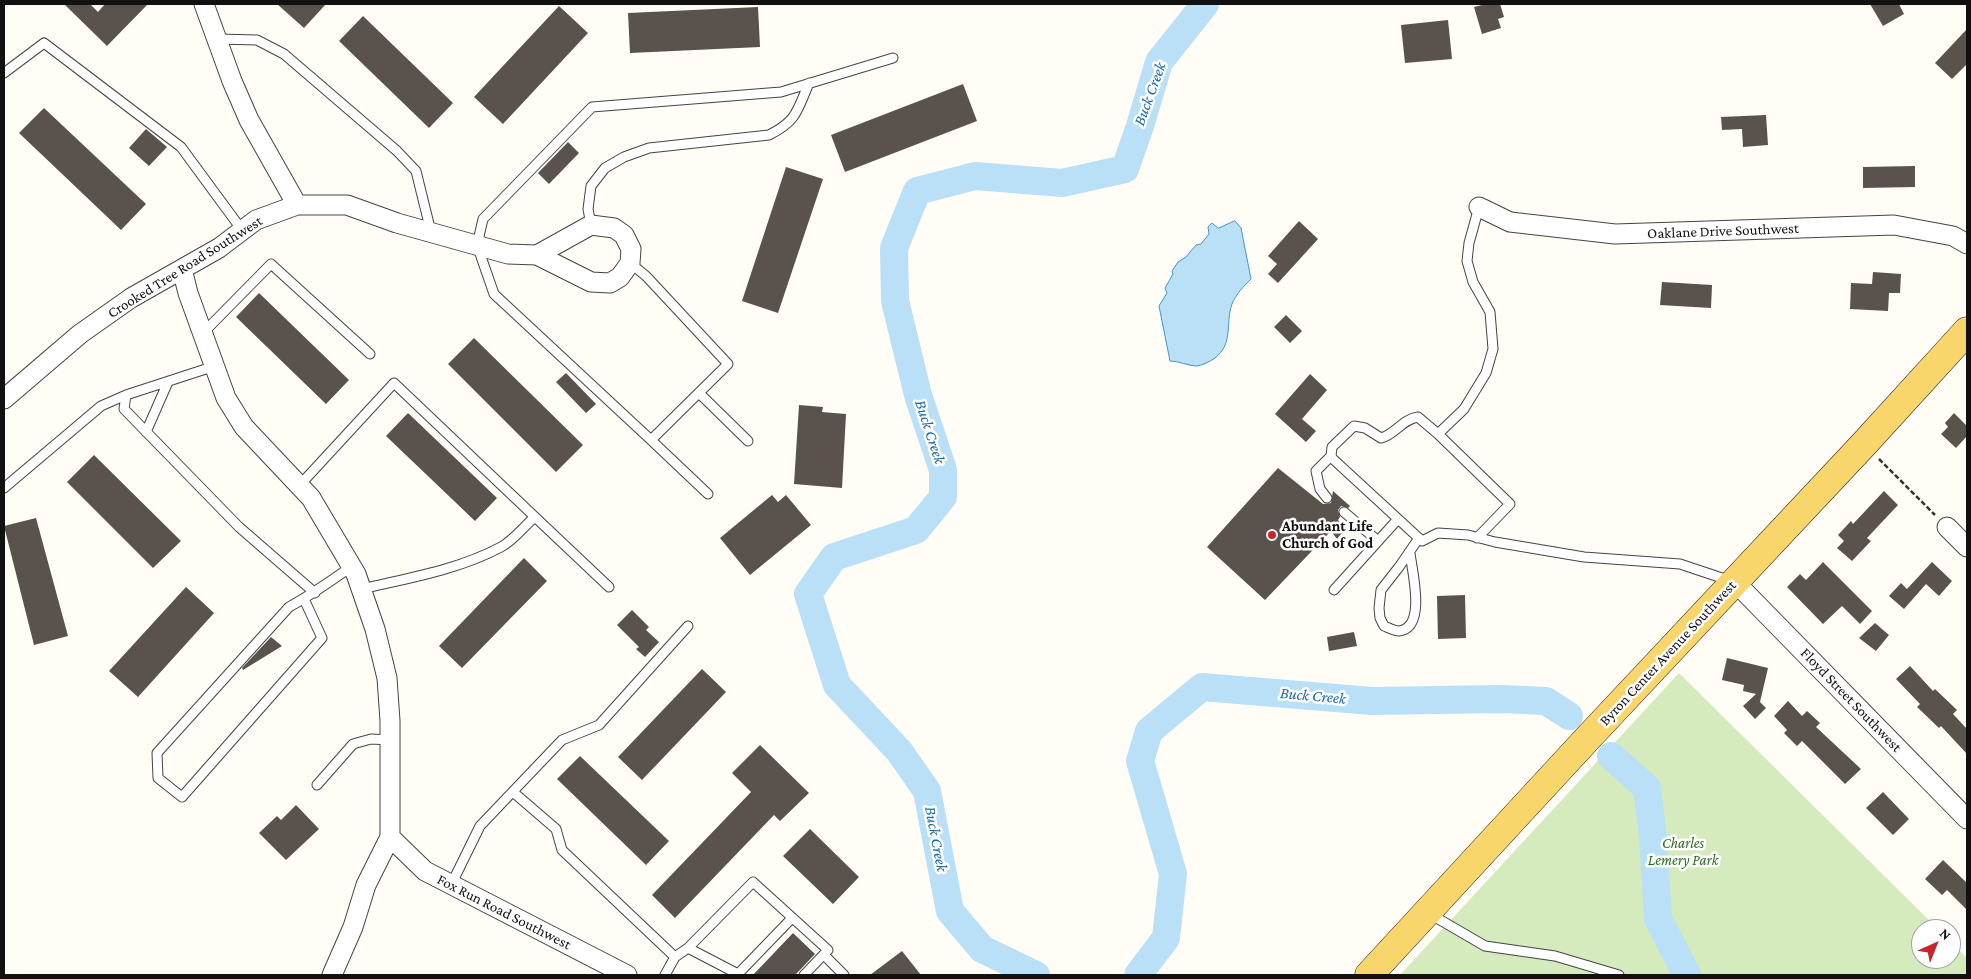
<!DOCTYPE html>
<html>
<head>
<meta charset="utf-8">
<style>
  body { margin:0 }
  #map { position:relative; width:1971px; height:979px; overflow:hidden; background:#fffdf5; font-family:"Crimson Pro",serif }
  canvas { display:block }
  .frame { position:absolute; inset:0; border:5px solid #111; pointer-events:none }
  .north { position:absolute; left:1911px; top:919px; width:50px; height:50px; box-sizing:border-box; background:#fff; border:1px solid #a0a0a0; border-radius:50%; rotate:44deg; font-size:14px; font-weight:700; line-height:20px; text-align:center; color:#111 }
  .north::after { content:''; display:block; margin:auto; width:18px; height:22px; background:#c4262e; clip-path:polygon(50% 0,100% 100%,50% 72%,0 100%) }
</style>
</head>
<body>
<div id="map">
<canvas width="1971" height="979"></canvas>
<div class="frame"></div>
<div class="north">N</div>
</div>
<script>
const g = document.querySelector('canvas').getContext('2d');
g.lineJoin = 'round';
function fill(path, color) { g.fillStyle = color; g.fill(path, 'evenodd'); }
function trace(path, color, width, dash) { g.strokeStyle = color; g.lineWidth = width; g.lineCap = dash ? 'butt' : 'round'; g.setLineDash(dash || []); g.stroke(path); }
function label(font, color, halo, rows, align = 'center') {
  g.font = font + ' "Crimson Pro",serif'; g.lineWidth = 5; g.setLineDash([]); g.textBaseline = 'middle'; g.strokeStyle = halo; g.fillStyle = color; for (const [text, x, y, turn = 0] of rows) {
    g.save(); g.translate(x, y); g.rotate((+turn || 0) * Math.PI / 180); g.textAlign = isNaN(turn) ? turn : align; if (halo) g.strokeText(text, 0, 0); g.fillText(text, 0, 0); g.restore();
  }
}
fill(new Path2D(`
  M1679,673L1938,929H1921V959H1951V942L1967,958V975H1400Z`), '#d5ebbd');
const water = new Path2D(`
  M1235,221L1241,228L1251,279C1244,286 1236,294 1232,304C1225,323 1234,343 1215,358C1209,362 1203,365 1197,366C1188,366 1179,361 1170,361L1159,306L1167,293L1165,288L1173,274L1172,271L1178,262L1186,257L1196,245L1201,244L1209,234L1208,227L1212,223L1218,228Z`);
fill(water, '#b9e0f7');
trace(water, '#3f96cf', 1);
trace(new Path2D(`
  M1611,756L1647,788L1653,837L1658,919L1687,975
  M1036,975L982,949L950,911L927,791L899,751L837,685L808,594L834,557L916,530L943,497V470L918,395L895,301L894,248L917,191L975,176L1062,183L1125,169L1140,126L1159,62L1205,4
  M1138,975L1166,938L1173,874L1140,761L1149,731L1202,687L1372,701L1503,699L1546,701L1569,716`), '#b9e0f7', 28);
fill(new Path2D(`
  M64,4H90L98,12L105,4H148L107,46Z
  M277,4H326L304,28Z
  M1486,4H1500L1504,17L1498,19L1501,28L1482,34L1474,7Z
  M1870,4H1899L1904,14L1883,26Z
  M559,6L588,33L503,124L474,97Z
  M758,7L760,47L630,53L628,13Z
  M363,16L453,103L429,128L339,41Z
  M1448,20L1452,59L1405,63L1401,25Z
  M1967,29V64L1952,79L1935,63Z
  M963,84L977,121L845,172L831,135Z
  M44,108L146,204L121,230L19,133Z
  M1766,115L1768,145L1743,147L1742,129L1722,130L1721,117Z
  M146,129L167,147L149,166L129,148Z
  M568,142L579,153L549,184L538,173Z
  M1915,166V187L1863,188V167Z
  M786,167L823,179L778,313L742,301Z
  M1299,221L1318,239L1278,283L1268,274L1277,264L1268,256Z
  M1873,272L1901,274L1900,293H1889L1888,311L1850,309L1851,283L1872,284Z
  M1662,282L1712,285L1711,308L1660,305Z
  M259,293L349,380L326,404L236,317Z
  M1286,315L1302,331L1290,343L1274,327Z
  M474,338L583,445L556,472L448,364Z
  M566,373L596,404L586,413L556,382Z
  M1310,374L1327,390L1302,419L1316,431L1306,442L1275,414Z
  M799,405L823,407L822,412L846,414L842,488L794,484Z
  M408,413L497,498L475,521L386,436Z
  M1954,413L1967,426V436L1956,448L1941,434L1948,427L1945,423Z
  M94,455L181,541L153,568L67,482Z
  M1278,468L1323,504L1331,503L1333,491L1350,506L1348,508L1341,506L1338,510L1340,517L1338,520L1345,529L1337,539L1331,531L1265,600L1207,547Z
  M1884,491L1898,505L1867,538L1871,541L1852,561L1837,548L1844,541L1838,535L1851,521L1853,524Z
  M772,495L778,502L786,495L811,525L750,575L720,538Z
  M36,518L68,636L34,645L4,526Z
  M524,558L547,581L462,668L439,646Z
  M1823,562L1872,611L1860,624L1842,606L1823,624L1787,587L1800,574L1806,580Z
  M1932,562L1952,581L1939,596L1926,584L1904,609L1889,596L1901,583L1907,589Z
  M186,587L214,613L138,697L109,671Z
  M1465,595L1466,638L1438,639L1437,596Z
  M632,610L649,627L646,630L659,642L645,657L636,649L639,647L617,625Z
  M1875,623L1889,635L1876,651L1859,638Z
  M1354,632L1357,646L1329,651L1327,637Z
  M271,637L282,646L243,670L242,668Z
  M1727,658L1768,668L1760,702L1766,708L1755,719L1743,706L1756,694L1743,691L1744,685L1722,680Z
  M1910,666L1933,691L1935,689L1957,710L1953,714L1967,729V754L1941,726L1939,728L1917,707L1920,704L1896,679Z
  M702,669L726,692L642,780L618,757Z
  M1788,701L1802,716L1807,711L1820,723L1816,727L1861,769L1845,784L1802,741L1797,746L1784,733L1787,730L1774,716Z
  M760,745L809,793L780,821L774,815L675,918L652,895L751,792L732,773Z
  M580,756L669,841L646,865L557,779Z
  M1883,792L1909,819L1893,835L1866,808Z
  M296,805L319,829L286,860L259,833L277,816L281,820Z
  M810,829L859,877L833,904L783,856Z
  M1943,860L1967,883V910L1947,890L1942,895L1925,879Z
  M793,933L815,954L799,971L795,975H753Z
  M902,951L921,975H870Z`), '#5a524d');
const service = new Path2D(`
  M217,39L257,40L284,54L397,151L416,171L431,232
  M4,73L44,43L181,147L242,230
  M591,225L588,209L591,186L605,168L624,157L649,148L769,135C797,121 797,111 809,83
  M630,263L646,276L728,364L651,440L494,294L477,245L483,219L592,107L781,92L893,58
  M203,333L271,264L370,354
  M215,366L126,395L124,409L239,527L315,593
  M699,393L748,441
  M146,432L168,382
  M1438,434L1464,409L1486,373L1493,349L1490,312L1473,282L1467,261L1469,243L1479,207
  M651,440L708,494
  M299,486L394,383L535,517
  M4,488L101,406L126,395
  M1327,498L1320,489L1316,471L1331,456
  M1344,512L1378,541
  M1477,538L1510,504L1438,434L1418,417C1402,419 1395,435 1381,438L1365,428L1354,426L1332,447L1331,456L1333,459L1422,541L1438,533L1468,535L1495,542L1584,557L1680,564L1731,581
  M1410,553C1412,571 1427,628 1399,631C1395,631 1389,628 1384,626L1380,618L1379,608L1381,590L1399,567L1419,538
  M362,589C408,578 458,570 501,547C514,540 524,526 535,517L609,587
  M1334,590L1398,519
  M304,599L322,638L182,797L158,778L157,753L289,607C311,595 331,581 352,566
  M317,785L353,744L371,739L390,740
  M513,792L556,829L562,850L675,957L665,975
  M451,885L480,826L562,740L599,725L688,626
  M1430,914L1485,946L1555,956L1619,975
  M688,948L738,974
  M824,955L844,975
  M675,957L688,948L753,882L828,950L804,975
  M739,975L738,974L792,918`);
const minor = new Path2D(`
  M204,4L232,81L249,120L297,205
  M1479,207L1510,222L1615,234L1894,225L1953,236L1967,244
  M182,269L188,293L226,398L244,427L311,498L356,574L375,629L387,678L390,721V837L366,885L353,927L332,975
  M4,399L80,334L131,298L219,248L256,220L297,205H347L397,223L508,254L537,255L591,282L610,283L620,277L630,263L631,249L624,235L614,228L591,225L537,255
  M1947,527L1967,547
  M1735,582L1967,819
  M390,837L425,871L627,975`);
const primary = new Path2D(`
  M1369,975L1587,739L1864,444L1967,331`);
trace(service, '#444', 11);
trace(minor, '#444', 21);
trace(primary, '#222', 29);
trace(new Path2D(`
  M1879,459L1935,515`), '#333', 2.5, [5, 2.5]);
trace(service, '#fff', 9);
trace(minor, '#fff', 19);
trace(primary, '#f9d66b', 28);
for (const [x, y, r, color] of [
  [1272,535,5,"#c4262e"]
]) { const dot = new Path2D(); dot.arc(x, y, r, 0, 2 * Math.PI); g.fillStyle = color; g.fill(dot); trace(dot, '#fff', 2); }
label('15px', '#111', '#fff', [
  ["Oaklane Drive Southwest",1723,231,-2],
  ["Crooked Tree Road Southwest",185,267,-32],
  ["Byron Center Avenue Southwest",1668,653,-47],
  ["Floyd Street Southwest",1851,700,46],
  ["Fox Run Road Southwest",504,912,27]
]);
label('bold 15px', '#111', '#fff', [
  ["Abundant Life",1282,526],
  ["Church of God",1282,543]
], 'left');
label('italic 15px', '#2f6b1f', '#fff', [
  ["Charles",1683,843],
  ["Lemery Park",1683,860]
]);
label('italic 16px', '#1768a6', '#fff', [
  ["Buck Creek",1150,94,-70],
  ["Buck Creek",930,432,72],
  ["Buck Creek",1313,696,5],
  ["Buck Creek",936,839,79]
]);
</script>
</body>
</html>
